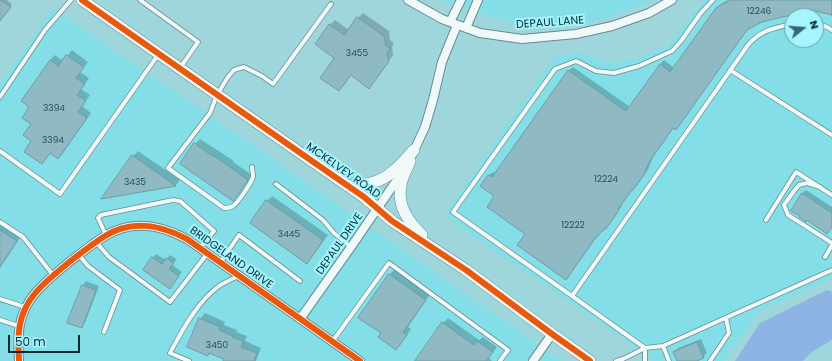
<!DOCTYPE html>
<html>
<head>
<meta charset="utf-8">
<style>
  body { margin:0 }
  #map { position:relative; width:832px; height:361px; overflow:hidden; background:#9ed6dc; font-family:Poppins,sans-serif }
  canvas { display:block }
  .north { position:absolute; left:784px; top:8px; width:40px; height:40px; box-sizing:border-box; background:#a6f5fe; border:1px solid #64a5ac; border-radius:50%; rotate:73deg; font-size:11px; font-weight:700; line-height:16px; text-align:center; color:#002d32 }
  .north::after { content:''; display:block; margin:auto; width:14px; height:18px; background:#37686e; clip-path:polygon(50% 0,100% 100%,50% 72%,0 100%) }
  .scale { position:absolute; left:8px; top:335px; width:72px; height:18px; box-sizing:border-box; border:2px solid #002d32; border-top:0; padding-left:5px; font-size:12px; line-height:14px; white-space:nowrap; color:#002d32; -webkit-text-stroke:3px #a6f5fe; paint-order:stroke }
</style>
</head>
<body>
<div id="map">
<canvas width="832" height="361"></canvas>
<div class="north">N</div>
<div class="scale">50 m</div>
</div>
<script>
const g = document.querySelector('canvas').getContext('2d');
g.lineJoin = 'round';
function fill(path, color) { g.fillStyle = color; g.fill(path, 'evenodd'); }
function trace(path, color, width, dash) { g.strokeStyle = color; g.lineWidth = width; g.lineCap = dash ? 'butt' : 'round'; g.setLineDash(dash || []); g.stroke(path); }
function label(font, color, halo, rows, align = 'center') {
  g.font = font + ' Poppins,sans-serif'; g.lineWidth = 4; g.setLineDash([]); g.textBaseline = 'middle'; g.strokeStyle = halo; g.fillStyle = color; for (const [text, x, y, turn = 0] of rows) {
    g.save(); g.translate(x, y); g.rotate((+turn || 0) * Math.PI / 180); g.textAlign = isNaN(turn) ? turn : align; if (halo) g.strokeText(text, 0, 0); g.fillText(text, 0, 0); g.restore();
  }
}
fill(new Path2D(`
  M439,0H652L609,17L579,25L517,24Z
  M705,0H832V279H830L759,312L724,361H653L652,359L453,222L445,214L554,58L580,52L607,63L637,59L669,45ZM792,16H816V40H792Z
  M53,9L221,123L562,361H0V84Z`), '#84dee7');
fill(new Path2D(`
  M827,290L832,292V340L810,353L803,361H735L760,323Z`), '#8db4e3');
fill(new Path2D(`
  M0,0H7L12,4L5,14L0,15Z
  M728,0H832V16L828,13L811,9L761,21L748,29L674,127L652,156L653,157L649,167V168L637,185L632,189L621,205L622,206L609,224L598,235L569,275L527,234L496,196L489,175L493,172L496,174L569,70L573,67L630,107L660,64L664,60L674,68L717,8L721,4Z
  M363,13L389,31L390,40L394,43L392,47L393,55L374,82L369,88L351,75L344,85L339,90L335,58L330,25L335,20L349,30L358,18Z
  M72,50L88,62L80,72L89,78L81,89L90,95L82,106L91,113L63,153L58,158L50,153L42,163L33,141L31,107L50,60L55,55L63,61Z
  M200,139L234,161L233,162L252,175L238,195L233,200L181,164L195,144Z
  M138,151L180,180L176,185L103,198L133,156Z
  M806,190L832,207V227L827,232L807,219L802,194Z
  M272,196L328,235L312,257L307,262L267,201Z
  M0,221L21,236L0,268Z
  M156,254L166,260L170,255L177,259L172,265L182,272L170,288L144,270Z
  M395,269L430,294L408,327L411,329L401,344L396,349L382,333L360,317L390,274Z
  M86,281L99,286L85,323L81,327L83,285Z
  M205,313L225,322L224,325L237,330L236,332L247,336L245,341L261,348L256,361H224L225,358L210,352L208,355L200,319Z
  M448,318L479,340L483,337L497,347L489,358L492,361H421L443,323Z
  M701,339L707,353L703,357L695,361H678L675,352L678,348Z`), '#0003');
const building = new Path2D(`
  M0,0L11,7L0,21Z
  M730,0H832V15L811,10L762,22L747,30L676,130L673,128L650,161L645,171L646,172L633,190H632L618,209L619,210L606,229L605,228L603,231H602L597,237H596L566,280L517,245L525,234L487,207L494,196L480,186L488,175L492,177L568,70L626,111L660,64L670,72L716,8Z
  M357,17L384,36L386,46L390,48L387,53L389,61L369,89L351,75L339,91L320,78L334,58L315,44L329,24L344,35Z
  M66,55L84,67L76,78L85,84L77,95L86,101L78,112L87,118L58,159L50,153L42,164L24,152L31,141L23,135L31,124L22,118L29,107L21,101L50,60L58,66Z
  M194,143L214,157V156L248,180L233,201L180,164Z
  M132,155L176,186L101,199Z
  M802,193L832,213V227L827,234L807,220L806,222L799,217L800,216L791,211Z
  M266,200L323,240L307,264L250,223Z
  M0,230L17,241L0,267Z
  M152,257L162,264L166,258L174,263L169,269L179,276L170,289L143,270Z
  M389,274L426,300L403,332L407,335L396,350L378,337L381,333L358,318Z
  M82,285L96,290L82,328L67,323Z
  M199,318L220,327L219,330L233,336L232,337L243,341L241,347L257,353L254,361H223L224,359L209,353L208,356L187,347Z
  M442,322L474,345L477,341L493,352L486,361H415Z
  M697,342L704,358L697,361H677L673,352Z`);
fill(building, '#8fb9c3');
trace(building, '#709ca4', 1);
const lane = new Path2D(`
  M140,0L198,42L180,68
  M816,23L827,27L832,30
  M730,70L832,135
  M0,97L45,30L71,0
  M0,151L60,194L158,55
  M252,167C252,170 253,173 253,177C251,183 238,203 233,206C230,208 227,208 224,208L168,168L210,113L217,95L228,77L234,70L244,67L262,76L273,84L331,4
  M276,184L323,220L334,233L351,247
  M820,187L807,183L799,185L794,191L784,205L788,215L832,243
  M766,220L796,172L832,195
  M0,222L23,237L53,275
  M106,235L98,218L101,215L173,200L180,201L214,231L200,248
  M96,242L109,257L170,302L207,254
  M79,255L88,266L120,290L104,332
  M825,257L832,245
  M220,263L239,235L300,281
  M572,296L453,212L555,69L576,61L596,71L614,73L639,66L663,55L672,51L681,41L700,14L713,0
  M0,299L25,307
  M0,320L19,326
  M332,342L389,263L508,350L500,361
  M663,346L669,361
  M645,348L572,296L748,45C761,30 774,28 792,24
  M189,361L170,353C183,329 197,302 219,286C225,282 232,279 239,276
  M616,361L623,359L645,348L663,346L832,270
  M645,361V348
  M710,361L729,333L726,318`);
const street = new Path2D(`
  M408,0L442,19L480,33L522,39L576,34L612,26L649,13L672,0
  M450,22L461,0
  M466,28L478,0
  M412,155L425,127L433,100L442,62L457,25
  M300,319L351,247L401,174
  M19,361C18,343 17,324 26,307C35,289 53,276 68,263C80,254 92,244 105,236C132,219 160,225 187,239L360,361
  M533,361L552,334`);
const secondary = new Path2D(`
  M82,0L299,152L364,197L392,221L466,270L552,334L590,361
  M410,161C407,169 402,177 401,185C397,206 408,221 422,235
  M348,186C363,185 381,183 392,172C400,166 407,157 414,150`);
trace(lane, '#688b8f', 5.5);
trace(street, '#688b8f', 10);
trace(secondary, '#688b8f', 12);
trace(lane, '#f0f9fa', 4);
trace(street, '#f0f9fa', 8);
trace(secondary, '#f0f9fa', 11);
trace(new Path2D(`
  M82,0L299,152L364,197L392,221L466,270L552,334L590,361
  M19,361C18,343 17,324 26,307C35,289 53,276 68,263C80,254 92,244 105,236C132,219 160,225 187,239L360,361`), '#e8590c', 6);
label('9px', '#245056', null, [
  ["12246",759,12],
  ["3455",357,54],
  ["3394",54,109],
  ["3394",53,141],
  ["12224",606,180],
  ["3435",135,183],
  ["12222",573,226],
  ["3445",289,235],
  ["3450",217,346]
]);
label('11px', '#002d32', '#a6f5fe', [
  ["DEPAUL LANE",550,23,-4],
  ["MCKELVEY ROAD",343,171,35],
  ["DEPAUL DRIVE",340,244,-55],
  ["BRIDGELAND DRIVE",231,258,35]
]);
</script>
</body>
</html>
